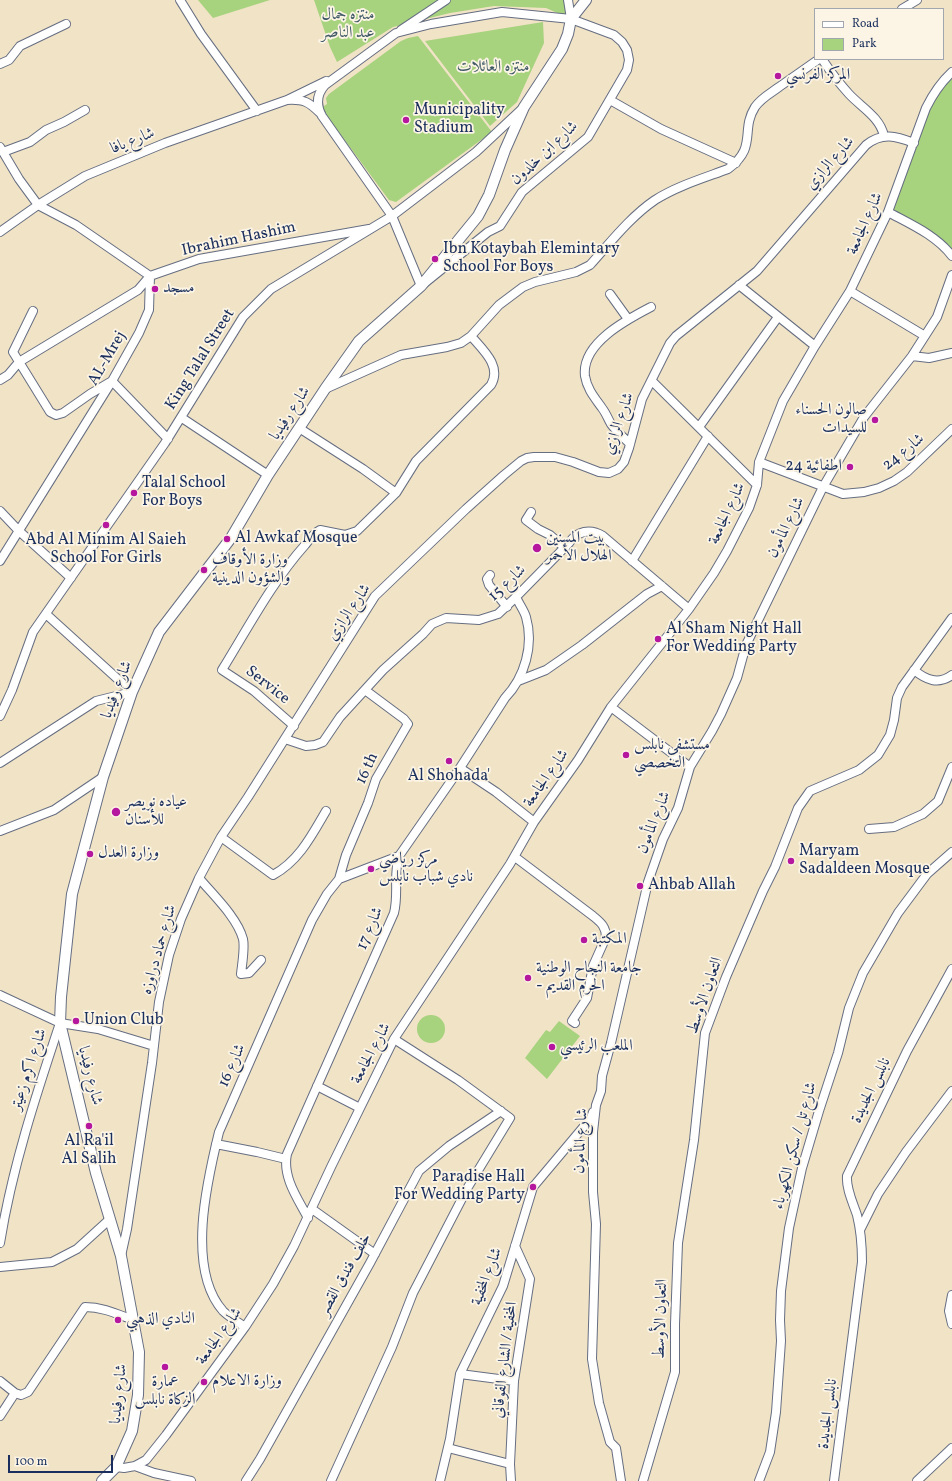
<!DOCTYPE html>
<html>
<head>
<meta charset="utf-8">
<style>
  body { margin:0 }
  #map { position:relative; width:952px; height:1481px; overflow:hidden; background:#f1e3c6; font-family:Vollkorn,serif }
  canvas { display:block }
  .legend { position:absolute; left:814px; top:8px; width:130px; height:52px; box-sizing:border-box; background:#fcf5e5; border:1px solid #a2a6af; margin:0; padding:5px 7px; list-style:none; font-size:12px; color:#1b2f5e }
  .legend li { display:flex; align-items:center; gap:8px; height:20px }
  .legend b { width:20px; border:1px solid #a2a6af }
  .scale { position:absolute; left:8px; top:1455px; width:105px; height:18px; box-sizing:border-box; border:2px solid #1b2f5e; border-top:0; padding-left:5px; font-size:12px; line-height:14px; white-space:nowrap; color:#1b2f5e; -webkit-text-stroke:3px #fcf5e5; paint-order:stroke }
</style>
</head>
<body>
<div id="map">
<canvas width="952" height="1481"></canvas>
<ul class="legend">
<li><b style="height:5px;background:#fff"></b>Road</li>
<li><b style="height:11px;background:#a7d27e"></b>Park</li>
</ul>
<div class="scale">100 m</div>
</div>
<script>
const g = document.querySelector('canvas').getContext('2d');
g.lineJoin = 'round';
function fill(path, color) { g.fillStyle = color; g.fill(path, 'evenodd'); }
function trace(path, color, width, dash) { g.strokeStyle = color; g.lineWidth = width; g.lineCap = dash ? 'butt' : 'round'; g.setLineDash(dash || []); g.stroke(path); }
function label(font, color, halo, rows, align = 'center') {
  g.font = font + ' Vollkorn,Amiri,serif'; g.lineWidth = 3.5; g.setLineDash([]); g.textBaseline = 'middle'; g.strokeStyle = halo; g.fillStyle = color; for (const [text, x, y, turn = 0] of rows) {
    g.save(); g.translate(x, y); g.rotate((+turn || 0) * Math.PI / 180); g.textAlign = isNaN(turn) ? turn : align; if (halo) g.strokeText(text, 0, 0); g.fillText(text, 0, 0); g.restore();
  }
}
fill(new Path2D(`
  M198,0H270L213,18Z
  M314,0H565L571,19L546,8L494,6L450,13L393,27L337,62L330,47Z
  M543,22L544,43L517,102L490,126L425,41Z
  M418,36L492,132L396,202L389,200L321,108L327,104L326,98L329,94L401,41L408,38Z
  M952,75V252L891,212L921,126L935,95Z
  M417 1029a14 14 0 1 1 28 0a14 14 0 1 1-28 0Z
  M559,1021L580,1036L547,1079L525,1058L546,1030L550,1032Z`), '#a7d27e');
const minor = new Path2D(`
  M180,0L201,34L257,111
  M568,0L571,19
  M902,9L917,0
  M502,12L571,19L614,35L622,42L627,50L629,60L627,70L588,137L522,192L500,226L488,232L421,286L392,216L322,116C316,105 316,95 325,85L396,33L431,24Z
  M401,30L446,0
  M822,59C830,71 839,83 849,94C861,107 880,117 884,136
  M0,64L9,60L20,46L66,24
  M610,100L661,129L736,163
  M320,113C309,102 304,99 287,100L326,81
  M0,147L19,179L38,205L76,225L150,276L149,310L139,333L112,381L0,561
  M3,152L30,142L46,130L64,122L85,110
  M888,212C910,224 936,235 952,256
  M0,232L38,205L85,176L165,143L287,100
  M739,285L815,346
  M850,291L925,336
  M610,294L628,319
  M33,311L13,352L50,412L56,415L63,413L90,394L112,381L168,439
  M912,356L929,358L952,353
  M0,380L8,375L19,362L138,290L150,276L199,259L369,229
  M652,381L757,485
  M325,389L401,355L447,347L461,343L471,336L499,305L523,287L535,282L576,272L590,265C610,243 630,217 655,200C677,186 704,178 728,169C758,147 740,131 755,107C761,98 771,93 779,87C792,78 806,68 819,59
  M182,418L268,475
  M699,427L778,317
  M299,428L363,469L396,493
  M630,444C624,438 616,431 611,424C608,419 606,413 602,408C595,398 587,389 585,376C581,343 628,319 651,307
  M759,462L843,494L864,492L879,488L894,481L907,472L952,429
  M0,511L19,531L71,578
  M531,512L526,520L538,529L550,535L565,548
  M632,561L708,436
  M490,575L487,579L489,585L507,607
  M46,614L132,692
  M914,670C926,680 938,685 952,675
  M518,681L546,670L582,645L647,594L662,586
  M611,707L690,767
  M0,716L12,690L33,632L165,443L243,317L271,289L392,216L476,152L522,109
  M294,726L254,691L222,670C248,628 272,582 305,545C309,540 314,533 320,530L345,535L357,531L396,493L416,461L491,385C502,366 483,350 471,336
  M285,739L306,746L315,745L323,742L340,717L383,670L423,634L432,624L446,618L479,620L498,614L516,597L569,543C577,531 590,528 603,536L689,609
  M0,763L96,701L132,692
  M460,768L496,792L534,822
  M869,829L894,827L923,814L938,801L952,767
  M0,831L54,810L103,777
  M221,837L273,875C299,861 312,835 326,811
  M515,857L593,916C600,922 606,926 606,937L593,966L587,998L572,1021L575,1023
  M199,878C213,895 237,917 243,939C245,948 242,964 241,974L249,973L261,960
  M339,879L346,855L368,803L376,779L408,724L404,719L365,690
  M0,995L60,1023L98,1029L154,1046
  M317,1086L360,1108
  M216,1144L257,1152L286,1159
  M312,1209L375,1254
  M308,1218C298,1199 282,1177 287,1154L394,913C399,894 393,874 399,856L458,771L505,698C525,677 534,645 526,617C524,610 519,604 516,597
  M860,1230L878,1194L906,1152L952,1091
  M0,1243C12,1168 36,1095 60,1023
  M121,1256L127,1229L152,1063L159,1002L169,955L181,919L199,878L221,837L248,797L375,596L466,509L504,475L521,461L527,458L534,457H555L573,462L599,472L609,473L618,469L624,462L629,448L642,399L670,343L676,336L757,271L866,145C882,132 896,136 914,143
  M0,1267L52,1262L77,1249L110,1219
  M952,1295L949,1311L952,1324
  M245,1327C238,1322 229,1317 223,1311C186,1269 207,1181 219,1132L312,920L327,894L339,879L399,856
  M460,1374L514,1381
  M0,1381L15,1393L21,1395L28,1392L85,1307C103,1307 117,1314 133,1320
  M0,1416L15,1393
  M448,1448L510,1464
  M135,1466L154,1473L191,1481
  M116,1467L124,1468L135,1466L146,1460L166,1435L245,1327L273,1284L294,1246L331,1167L394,1039L510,864L534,822L578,760L611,707L689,609L714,573L727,551L749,508L757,485L759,462L783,401L815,346L850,291L888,212L926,108C933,94 940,83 952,72
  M246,1481L260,1459L370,1263L419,1171L449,1146L501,1111
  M331,1481L392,1347L413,1293L468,1187L510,1118L458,1080L394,1039
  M440,1481L450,1439L460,1374L503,1286L533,1187L591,1118L593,1112
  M511,1481L510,1464L514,1381L530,1279L515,1246
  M621,1481L616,1448L610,1442L599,1403L592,1359L596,1224L593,1192V1132L596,1105L601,1091L602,1076L611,1043L648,882L663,839L678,808L690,767L712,731L721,714L737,678L746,645L823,487L864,417L912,356L937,317L952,275
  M643,1481L675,1372V1324L678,1243L694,1140L705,1033L726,977L763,891L775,867L798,808L810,791L859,770L878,755L890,735L894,720L897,698L902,687L952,618
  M759,1481L770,1452L776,1412L781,1341L780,1320L781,1291L789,1228L802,1168L819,1111L838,1053L849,1008L863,973L898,913L927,874L952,852
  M834,1481L862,1262C862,1246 861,1231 857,1215C853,1203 846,1189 847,1176L907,1051L952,969
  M917,1481L952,1448`);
const major = new Path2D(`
  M102,1481L116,1467L132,1431L138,1395L139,1352L121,1256L96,1173L60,1023L61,997L72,894L103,777L132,692L159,632L231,538L268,475L325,389L359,341L421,286L478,216L489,195L505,150L524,107L562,49L568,34L571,19L586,0`);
trace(minor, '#666e82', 10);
trace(major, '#666e82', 12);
trace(minor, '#fff', 8);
trace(major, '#fff', 10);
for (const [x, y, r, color] of [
  [778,76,4,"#b5179e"],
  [406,120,4,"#b5179e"],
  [435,259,4,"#b5179e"],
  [155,289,4,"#b5179e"],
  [875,420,4,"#b5179e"],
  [850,467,4,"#b5179e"],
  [134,493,4,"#b5179e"],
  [106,525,4,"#b5179e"],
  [227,539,4,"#b5179e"],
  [537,548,5,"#b5179e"],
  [204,570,4,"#b5179e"],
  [658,639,4,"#b5179e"],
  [626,755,4,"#b5179e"],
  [449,761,4,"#b5179e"],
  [116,812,5,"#b5179e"],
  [90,854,4,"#b5179e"],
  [791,861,4,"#b5179e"],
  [371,869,4,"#b5179e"],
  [640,886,4,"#b5179e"],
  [584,940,4,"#b5179e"],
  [528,978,4,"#b5179e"],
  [76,1021,4,"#b5179e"],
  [552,1047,4,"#b5179e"],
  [89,1126,4,"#b5179e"],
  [533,1187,4,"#b5179e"],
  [118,1320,4,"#b5179e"],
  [165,1367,4,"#b5179e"],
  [204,1382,4,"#b5179e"]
]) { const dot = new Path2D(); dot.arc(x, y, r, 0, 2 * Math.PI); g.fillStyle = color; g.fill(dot); trace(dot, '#fcf5e5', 1.5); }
label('16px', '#3e5866', '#fcf5e5', [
  ["منتزه جمال",348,16],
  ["عبد الناصر",348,34],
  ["منتزه العائلات",493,68]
]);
label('16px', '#1b2f5e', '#fcf5e5', [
  ["المركز الفرنسي",786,76],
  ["Municipality",414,111],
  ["Stadium",414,129],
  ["Ibn Kotaybah Elemintary",443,250],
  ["School For Boys",443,268],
  ["مسجد",163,289],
  ["صالون الحسناء",867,411,"right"],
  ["للسيدات",867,429,"right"],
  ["اطفائية 24",842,467,"right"],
  ["Talal School",142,484],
  ["For Boys",142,502],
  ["Al Awkaf Mosque",235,539],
  ["بيت المسنين",546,539],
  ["الهلال الأحمر",546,557],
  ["Abd Al Minim Al Saieh",106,541,"center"],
  ["School For Girls",106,559,"center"],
  ["وزارة الأوقاف",212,561],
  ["والشؤون الدينية",212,579],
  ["Al Sham Night Hall",666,630],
  ["For Wedding Party",666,648],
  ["مستشفى نابلس",634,746],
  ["التخصصي",634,764],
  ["Al Shohada'",449,777,"center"],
  ["عياده نويصر",125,803],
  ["للأسنان",125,821],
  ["Maryam",799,852],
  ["Sadaldeen Mosque",799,870],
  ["وزارة العدل",98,854],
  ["مركز رياضي",379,860],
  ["نادي شباب نابلس",379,878],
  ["Ahbab Allah",648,886],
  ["المكتبة",592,940],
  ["جامعة النجاح الوطنية",536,969],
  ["- الحرم القديم",536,987],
  ["Union Club",84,1021],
  ["الملعب الرئيسي",560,1047],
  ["Al Ra'il",89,1142,"center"],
  ["Al Salih",89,1160,"center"],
  ["Paradise Hall",525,1178,"right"],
  ["For Wedding Party",525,1196,"right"],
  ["النادي الذهبي",126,1320],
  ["وزارة الاعلام",212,1382],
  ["عمارة",165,1383,"center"],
  ["الزكاة نابلس",165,1401,"center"]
], 'left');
label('16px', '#1b2f5e', '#fcf5e5', [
  ["شارع يافا",133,142,-22],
  ["شارع ابن خلدون",545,154,-43],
  ["شارع الرازي",831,164,-49],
  ["شارع الجامعة",866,224,-66],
  ["Ibrahim Hashim",239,240,-12],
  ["AL-Mrej",108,359,-60],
  ["King Talal Street",201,360,-58],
  ["شارع رفيديا",291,414,-57],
  ["شارع الرازي",620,424,-71],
  ["شارع 24",904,453,-39],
  ["شارع الجامعة",728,514,-65],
  ["شارع المأمون",787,528,-64],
  ["شارع 15",508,584,-43],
  ["شارع الرازي",350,613,-56],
  ["Service",267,686,38],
  ["شارع رفيديا",118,690,-69],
  ["16 th",368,769,-65],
  ["شارع الجامعة",547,779,-55],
  ["شارع المأمون",655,823,-68],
  ["شارع 17",371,929,-67],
  ["شارع حماد دراوزه",160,950,-74],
  ["التعاون الأوسط",706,996,-71],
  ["شارع الجامعة",372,1054,-62],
  ["شارع 16",233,1066,-66],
  ["شارع اكرم زعيتر",30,1070,-72],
  ["شارع رفيديا",89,1076,76],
  ["نابلس الجديدة",872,1091,-64],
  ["شارع المأمون",582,1141,-87],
  ["شارع تل / سكن الكهرباء",796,1146,-75],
  ["خلف فندق القصر",346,1275,-61],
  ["شارع المخفية",488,1277,-69],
  ["التعاون الأوسط",662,1319,-88],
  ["شارع الجامعة",220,1337,-54],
  ["المخفية / الشارع الفوقاني",506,1360,-83],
  ["شارع رفيديا",120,1394,-84],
  ["نابلس الجديدة",829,1414,-83]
]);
</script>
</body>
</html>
